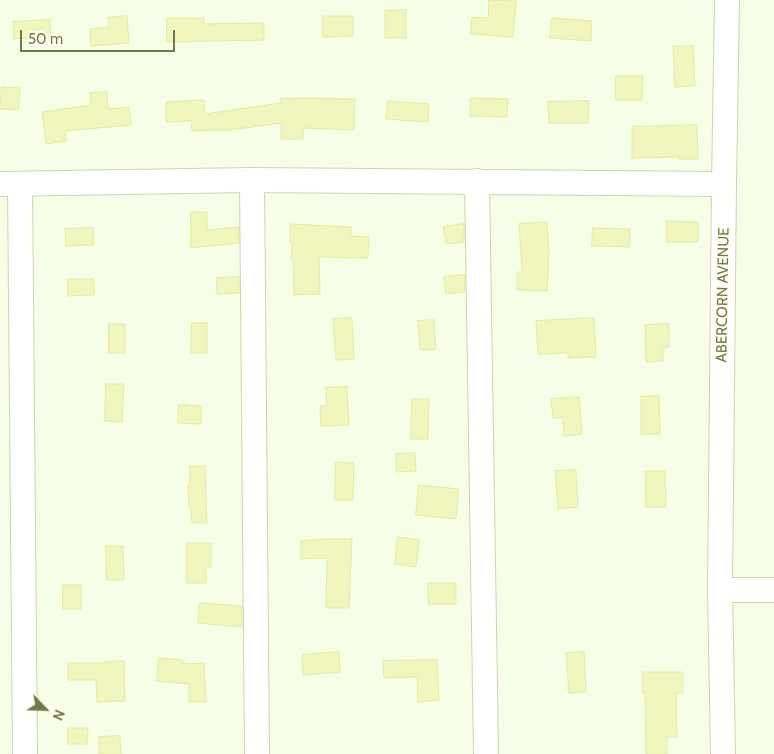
<!DOCTYPE html>
<html>
<head>
<meta charset="utf-8">
<style>
  body { margin:0 }
  #map { position:relative; width:774px; height:754px; overflow:hidden; background:#f7fee8; font-family:Cabin,sans-serif }
  canvas { display:block }
  .north { position:absolute; left:20px; top:684px; width:50px; height:50px; -webkit-text-stroke:4px #fafff0; paint-order:stroke; rotate:114deg; font-size:14px; font-weight:700; line-height:20px; text-align:center; color:#747746 }
  .north::after { content:''; display:block; margin:auto; width:18px; height:22px; background:#747746; clip-path:polygon(50% 0,100% 100%,50% 72%,0 100%) }
  .scale { position:absolute; left:20px; top:30px; width:155px; height:22px; box-sizing:border-box; border:2px solid #747746; border-top:0; padding-left:6px; font-size:15px; line-height:18px; white-space:nowrap; color:#747746; -webkit-text-stroke:4px #fafff0; paint-order:stroke }
</style>
</head>
<body>
<div id="map">
<canvas width="774" height="754"></canvas>
<div class="north">N</div>
<div class="scale">50 m</div>
</div>
<script>
const g = document.querySelector('canvas').getContext('2d');
g.lineJoin = 'round';
function fill(path, color) { g.fillStyle = color; g.fill(path, 'evenodd'); }
function trace(path, color, width, dash) { g.strokeStyle = color; g.lineWidth = width; g.lineCap = dash ? 'butt' : 'round'; g.setLineDash(dash || []); g.stroke(path); }
function label(font, color, halo, rows, align = 'center') {
  g.font = font + ' Cabin,sans-serif'; g.lineWidth = 4; g.setLineDash([]); g.textBaseline = 'middle'; g.strokeStyle = halo; g.fillStyle = color; for (const [text, x, y, turn = 0] of rows) {
    g.save(); g.translate(x, y); g.rotate((+turn || 0) * Math.PI / 180); g.textAlign = isNaN(turn) ? turn : align; if (halo) g.strokeText(text, 0, 0); g.fillText(text, 0, 0); g.restore();
  }
}
const building = new Path2D(`
  M489,0L516,1L513,37L470,34L472,17L488,18Z
  M406,10V38H385V11Z
  M127,16L129,43L91,46L90,29L109,27L108,18Z
  M323,16H353V36L323,37Z
  M167,18H204V24L264,23V40L167,42Z
  M552,18L592,21L591,41L550,38Z
  M50,20L51,37L14,39L13,22Z
  M693,46L695,86L675,87L673,47Z
  M616,76H643L642,100H616Z
  M2,87L20,88L18,110L0,109Z
  M107,92L108,109L129,107L131,125L65,131L66,141L46,144L42,112L91,105L90,93Z
  M304,98L355,99L354,130L303,128V139H281V123L223,131V130L192,131L191,121L166,122V102L204,100L205,114L281,103L280,99Z
  M471,98L508,99L507,117L470,116Z
  M388,101L429,104L428,122L386,119Z
  M589,101L588,123H549L548,102Z
  M697,125L698,159H679V157L632,158V127Z
  M191,212H207V230L239,227V243L191,248Z
  M667,221L698,222V242H667Z
  M547,222L549,252L547,291L517,290V272H522L519,224Z
  M291,224L351,227V236L369,237L368,258L319,257L320,294L294,295L293,261L291,260L292,242H290Z
  M464,224V242L446,244L443,227Z
  M93,228L94,245L66,246L65,229Z
  M593,228L630,229L629,247L592,246Z
  M465,275V292L446,294L444,277Z
  M239,277V293L217,294L216,278Z
  M68,279H94V295L68,296Z
  M352,318L354,359L336,360L333,319Z
  M594,318L596,357L568,358V353L538,354L536,321Z
  M434,320L436,349L420,350L418,321Z
  M192,323H207V353H191Z
  M109,324H125V353H109Z
  M669,324V347L663,348V361L646,362L645,325Z
  M106,384H124L122,422L105,421Z
  M347,387L349,425L321,426L320,406H327L326,388Z
  M659,396L660,434H641V397Z
  M579,397L582,434L564,436L563,417L553,418L551,399Z
  M412,399H429L428,439H411Z
  M179,405L201,406V424L178,423Z
  M415,453L416,471L396,472V454Z
  M336,462L354,463L353,500H335Z
  M190,466H205L207,523H192L191,507H189L188,484H190Z
  M576,470L578,507L558,509L555,471Z
  M646,471H665L666,507H646Z
  M419,485L459,489L456,519L416,515Z
  M398,537L419,540L416,567L395,564Z
  M331,539H352L349,608H326L327,558L301,559V541Z
  M187,543H211V567H206V583H187Z
  M106,546H123L124,580H107Z
  M428,583H456V604H429Z
  M63,585H81V609H63Z
  M200,603L242,606V627L198,623Z
  M339,652L340,672L303,675L302,655Z
  M584,652L586,692L569,693L566,653Z
  M159,658L183,660V664L204,663L206,702H189V684L157,681Z
  M437,660L439,700L418,702L417,677L384,678L383,661Z
  M124,661L125,701L97,702L96,680H68V663H105V662Z
  M643,672H683V693H676L677,737H667V754H646L645,693H643Z
  M68,728H88L87,744H68Z
  M120,736L121,754H99V737Z`);
fill(building, '#f0f6bd');
trace(building, '#e4eb9c', 1);
const minor = new Path2D(`
  M252,180L257,754
  M477,181L486,754
  M0,184L252,180L724,184
  M20,184L25,754
  M720,590L724,184L727,0
  M723,754L720,590H774`);
trace(minor, '#cfd4af', 26);
trace(minor, '#fff', 24);
label('15px', '#747746', '#fafff0', [
  ["ABERCORN AVENUE",723,295,-89]
]);
</script>
</body>
</html>
